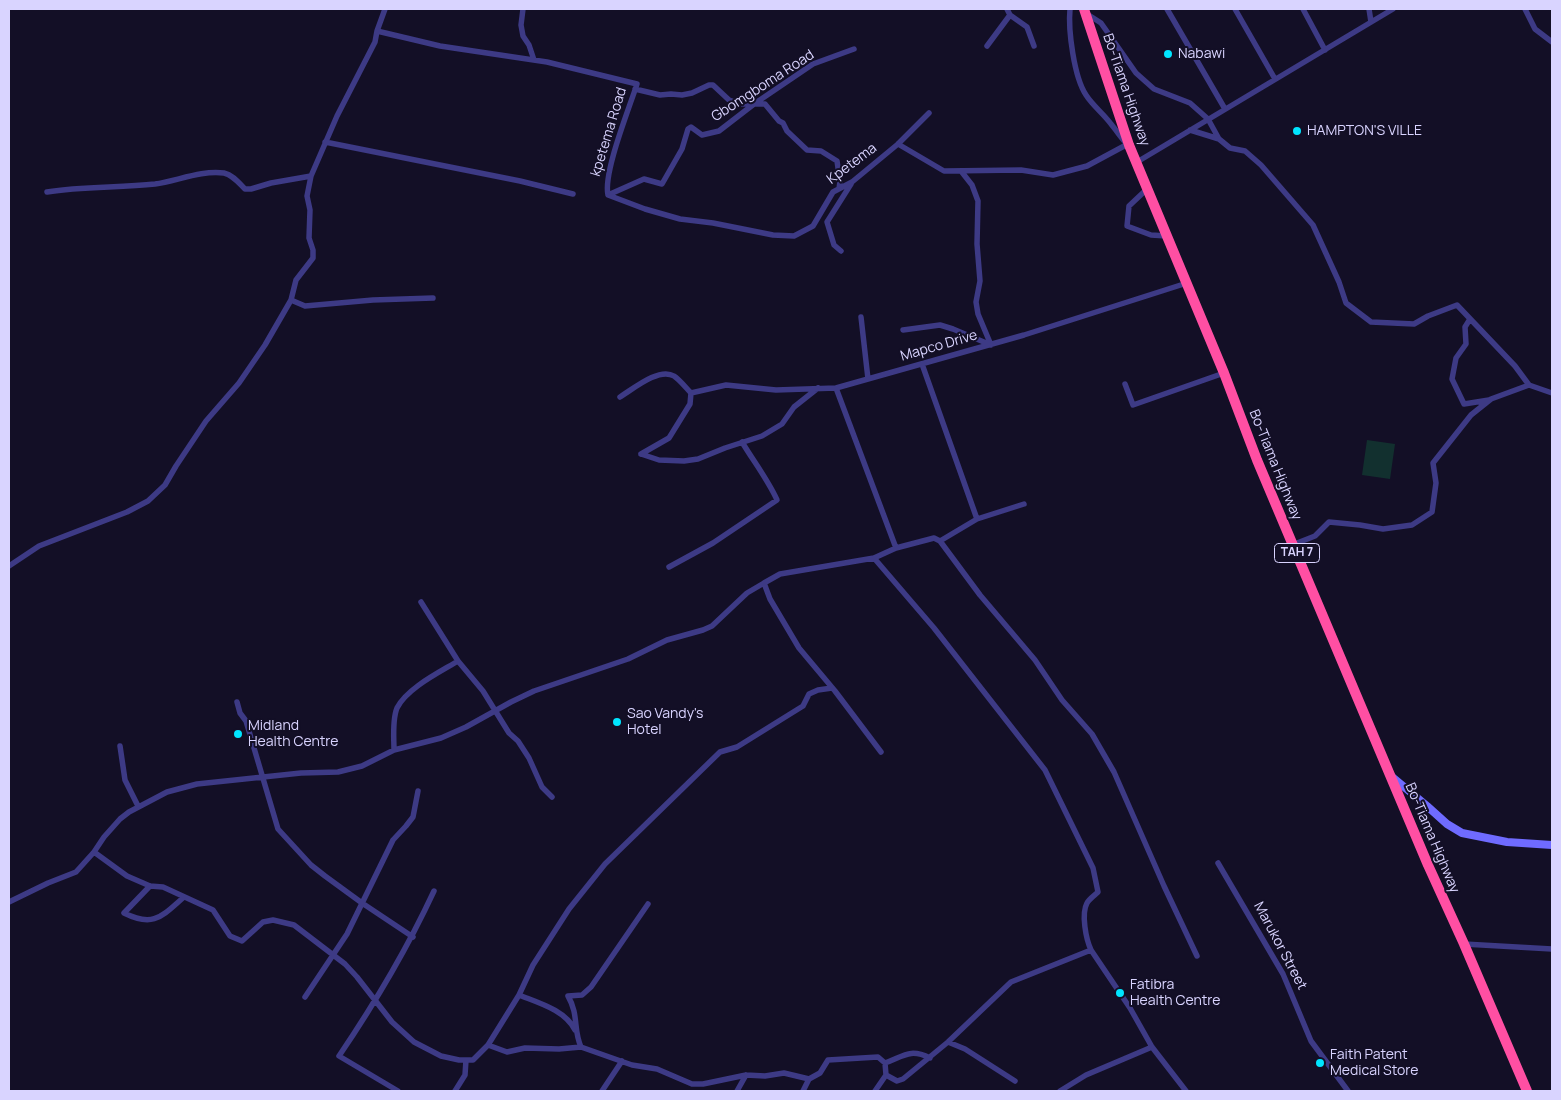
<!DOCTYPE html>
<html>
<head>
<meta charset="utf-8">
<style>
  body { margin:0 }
  #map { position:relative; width:1561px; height:1100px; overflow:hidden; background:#130f26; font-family:Manrope,sans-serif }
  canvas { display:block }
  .frame { position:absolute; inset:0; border:10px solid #d9d4ff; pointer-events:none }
</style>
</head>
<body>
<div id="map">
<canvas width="1561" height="1100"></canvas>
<div class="frame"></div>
</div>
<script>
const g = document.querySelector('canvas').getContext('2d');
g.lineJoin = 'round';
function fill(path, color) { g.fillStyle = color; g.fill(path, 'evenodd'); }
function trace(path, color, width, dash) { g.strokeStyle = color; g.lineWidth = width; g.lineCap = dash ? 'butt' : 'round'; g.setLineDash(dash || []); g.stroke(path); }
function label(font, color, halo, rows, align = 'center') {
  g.font = font + ' Manrope,sans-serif'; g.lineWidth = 4; g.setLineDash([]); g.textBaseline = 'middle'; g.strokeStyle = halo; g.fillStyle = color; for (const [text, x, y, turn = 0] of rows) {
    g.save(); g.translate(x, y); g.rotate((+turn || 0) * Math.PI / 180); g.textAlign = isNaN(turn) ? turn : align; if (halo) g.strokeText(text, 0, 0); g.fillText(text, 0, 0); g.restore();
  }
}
fill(new Path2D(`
  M1367,440L1395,444L1390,479L1362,475Z`), '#12302f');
trace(new Path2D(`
  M385,9L377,31L440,46L547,62L637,84C629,109 603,173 608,195L645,209L680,219L713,223L773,235L794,236L813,226L833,192L852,182L898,144L929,113
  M523,9L521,25L523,36L529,45L534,60
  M1070,9C1068,30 1074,77 1086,95C1093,106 1103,113 1111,124C1116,130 1120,136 1125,142
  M1167,9L1225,109
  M1235,9L1275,79
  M1303,9L1325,50
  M1369,9L1371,22
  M1525,9L1535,29L1552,42
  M1087,14L1101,23L1136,73L1154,89L1190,103L1208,119L1219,139
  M1010,15L1027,27L1034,46
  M987,46L1010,15L1007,9
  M635,89L660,95L671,94L682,95L692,93L709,85H713L729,100L741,104H765L779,121L783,123L787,131L807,150L821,151L837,161L840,181L839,189
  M1190,130L1219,139L1230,148L1245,151L1261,165L1313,225L1339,282L1346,303L1371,322L1414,324L1428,316L1457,305L1515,366L1529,385
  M325,142L520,181L573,194
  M898,144L944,171L1021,170L1053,175L1087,166L1126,145
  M1137,162L1393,9
  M1147,189L1129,206L1127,226L1151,235L1167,236
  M47,192C83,186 119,188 155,184C177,181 201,170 224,173C233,175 239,183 245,189H251L271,183L311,176
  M608,195L644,179L662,184L682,149L688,129L691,127L702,135L719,131L754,104L813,64L854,49
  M841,251L834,245L827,222L851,184
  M291,300L296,280L313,258V250L309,238L310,210L307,196L311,176L337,116L375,42L377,31
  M861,317L868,379
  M1470,319L1465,327L1466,344L1456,358L1452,379L1464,404L1489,400
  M903,330L940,325L953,329L991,345L978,314L976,302L980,281L977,244L978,201L972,185L961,171
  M922,364L977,519
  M1125,384L1133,405L1224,373
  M836,388L896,548
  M691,393L726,385L776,390L836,388L1024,335L1187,283
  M620,397C633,389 659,367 674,376C680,380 686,388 691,393L690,404L669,438L641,454
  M641,454L659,460L684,461L698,459L725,448L762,436L782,424L794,407L818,388
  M940,541L977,519L1024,504
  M1292,545L1315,536L1329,522L1360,525L1383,529L1412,525L1432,512L1436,483L1433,463L1471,415L1491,399L1529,385L1552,393
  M874,558L934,628L1045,770L1093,868L1098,892C1095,895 1089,899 1087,903C1081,914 1086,939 1091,950
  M9,566L39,546L127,512L148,501L165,485L176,466L206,421L239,383L265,345L291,300L305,306L373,300L433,298
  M669,567L713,543L777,500C768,480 754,462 742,442
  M764,583L747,593L712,626L703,630L667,640L628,659L534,691L511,702L466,727L441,738L394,750L362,766L338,772L301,773L197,784L167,792L129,812L120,819L104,837L94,852L127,876L150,886L163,887L213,910L230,936L242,941L263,922L273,920L294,925L345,964L357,977L392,1022L414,1042L441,1056L459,1060H473L488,1045L507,1052L525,1048L559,1049L581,1047L632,1065L657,1069L692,1084H703L746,1075L765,1076L784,1073L809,1079L820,1073L828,1060L878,1057L885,1063L886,1075L875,1091
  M421,602L458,661L483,691L509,733L518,741L529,758L542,787L552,797
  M237,702L240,713L246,721L278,829L311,865L325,876L362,903L413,937
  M120,746L125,780L138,806
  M394,750C394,738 392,720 397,708C407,688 440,672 458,661
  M881,752L835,691L799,648L770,599L764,583L780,574L874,558L896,548L934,538L940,541L980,595L1035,660L1062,700L1092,734L1114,772L1164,886L1197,956
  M1218,863L1283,974L1311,1041L1348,1091
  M150,886L124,913C154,928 162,916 184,897
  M9,902L48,883L76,872L94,852
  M1464,944L1552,949
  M519,995C539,1003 565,1010 575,1030
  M305,997L347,934L393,840L406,826L413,817L418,791
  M948,1042L965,1049L1015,1081
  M488,1045L519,995L533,965L569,909L605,864L720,752L737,747L803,706L809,694L818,690L832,688
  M581,1047C573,1029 579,1015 568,996L582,995L591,987L648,904
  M885,1063C904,1056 910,1048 930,1058
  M886,1075L897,1081L903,1079L948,1042L1011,982L1091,950L1130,1008L1152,1047L1186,1091
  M398,1091L339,1056C375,1003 407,949 434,891
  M455,1091L465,1075L466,1060
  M602,1091L622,1061
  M737,1091L746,1075
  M803,1091L809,1079
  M1060,1091L1086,1075L1152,1047`), '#3d3a85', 5.5);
trace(new Path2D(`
  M1391,776L1427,806L1447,824L1462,833L1507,842L1552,845`), '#6f6bff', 8);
trace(new Path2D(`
  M1084,9L1129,145L1224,373L1257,460L1428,865L1464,944L1527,1091`), '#ff4fa3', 10);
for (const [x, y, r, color] of [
  [1168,54,5,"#00e5ff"],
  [1297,131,5,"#00e5ff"],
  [617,722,5,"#00e5ff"],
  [238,734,5,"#00e5ff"],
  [1120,993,5,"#00e5ff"],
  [1320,1063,5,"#00e5ff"]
]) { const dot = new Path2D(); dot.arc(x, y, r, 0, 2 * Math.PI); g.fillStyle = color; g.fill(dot); trace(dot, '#130f26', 2); }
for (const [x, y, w] of [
  [1297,553,45]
]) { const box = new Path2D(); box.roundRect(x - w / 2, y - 9.5, w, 19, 4); g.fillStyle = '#130f26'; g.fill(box); trace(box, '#d9d4ff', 1); }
label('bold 12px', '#d9d4ff', null, [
  ["TAH 7",1297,553]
]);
label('14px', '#d9d4ff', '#130f26', [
  ["Nabawi",1178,54],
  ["HAMPTON'S VILLE",1307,131],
  ["Sao Vandy's",627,714],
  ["Hotel",627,730],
  ["Midland",248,726],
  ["Health Centre",248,742],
  ["Fatibra",1130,985],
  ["Health Centre",1130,1001],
  ["Faith Patent",1330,1055],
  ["Medical Store",1330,1071]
], 'left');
label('14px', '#d9d4ff', '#130f26', [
  ["Gbomgboma Road",763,86,-33],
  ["Bo-Tiama Highway",1126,90,71],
  ["kpetema Road",609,132,-73],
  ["Kpetema",852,164,-37],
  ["Mapco Drive",939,346,-16],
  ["Bo-Tiama Highway",1275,465,68],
  ["Bo-Tiama Highway",1432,838,67],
  ["Marukor Street",1280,946,62]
]);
</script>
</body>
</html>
